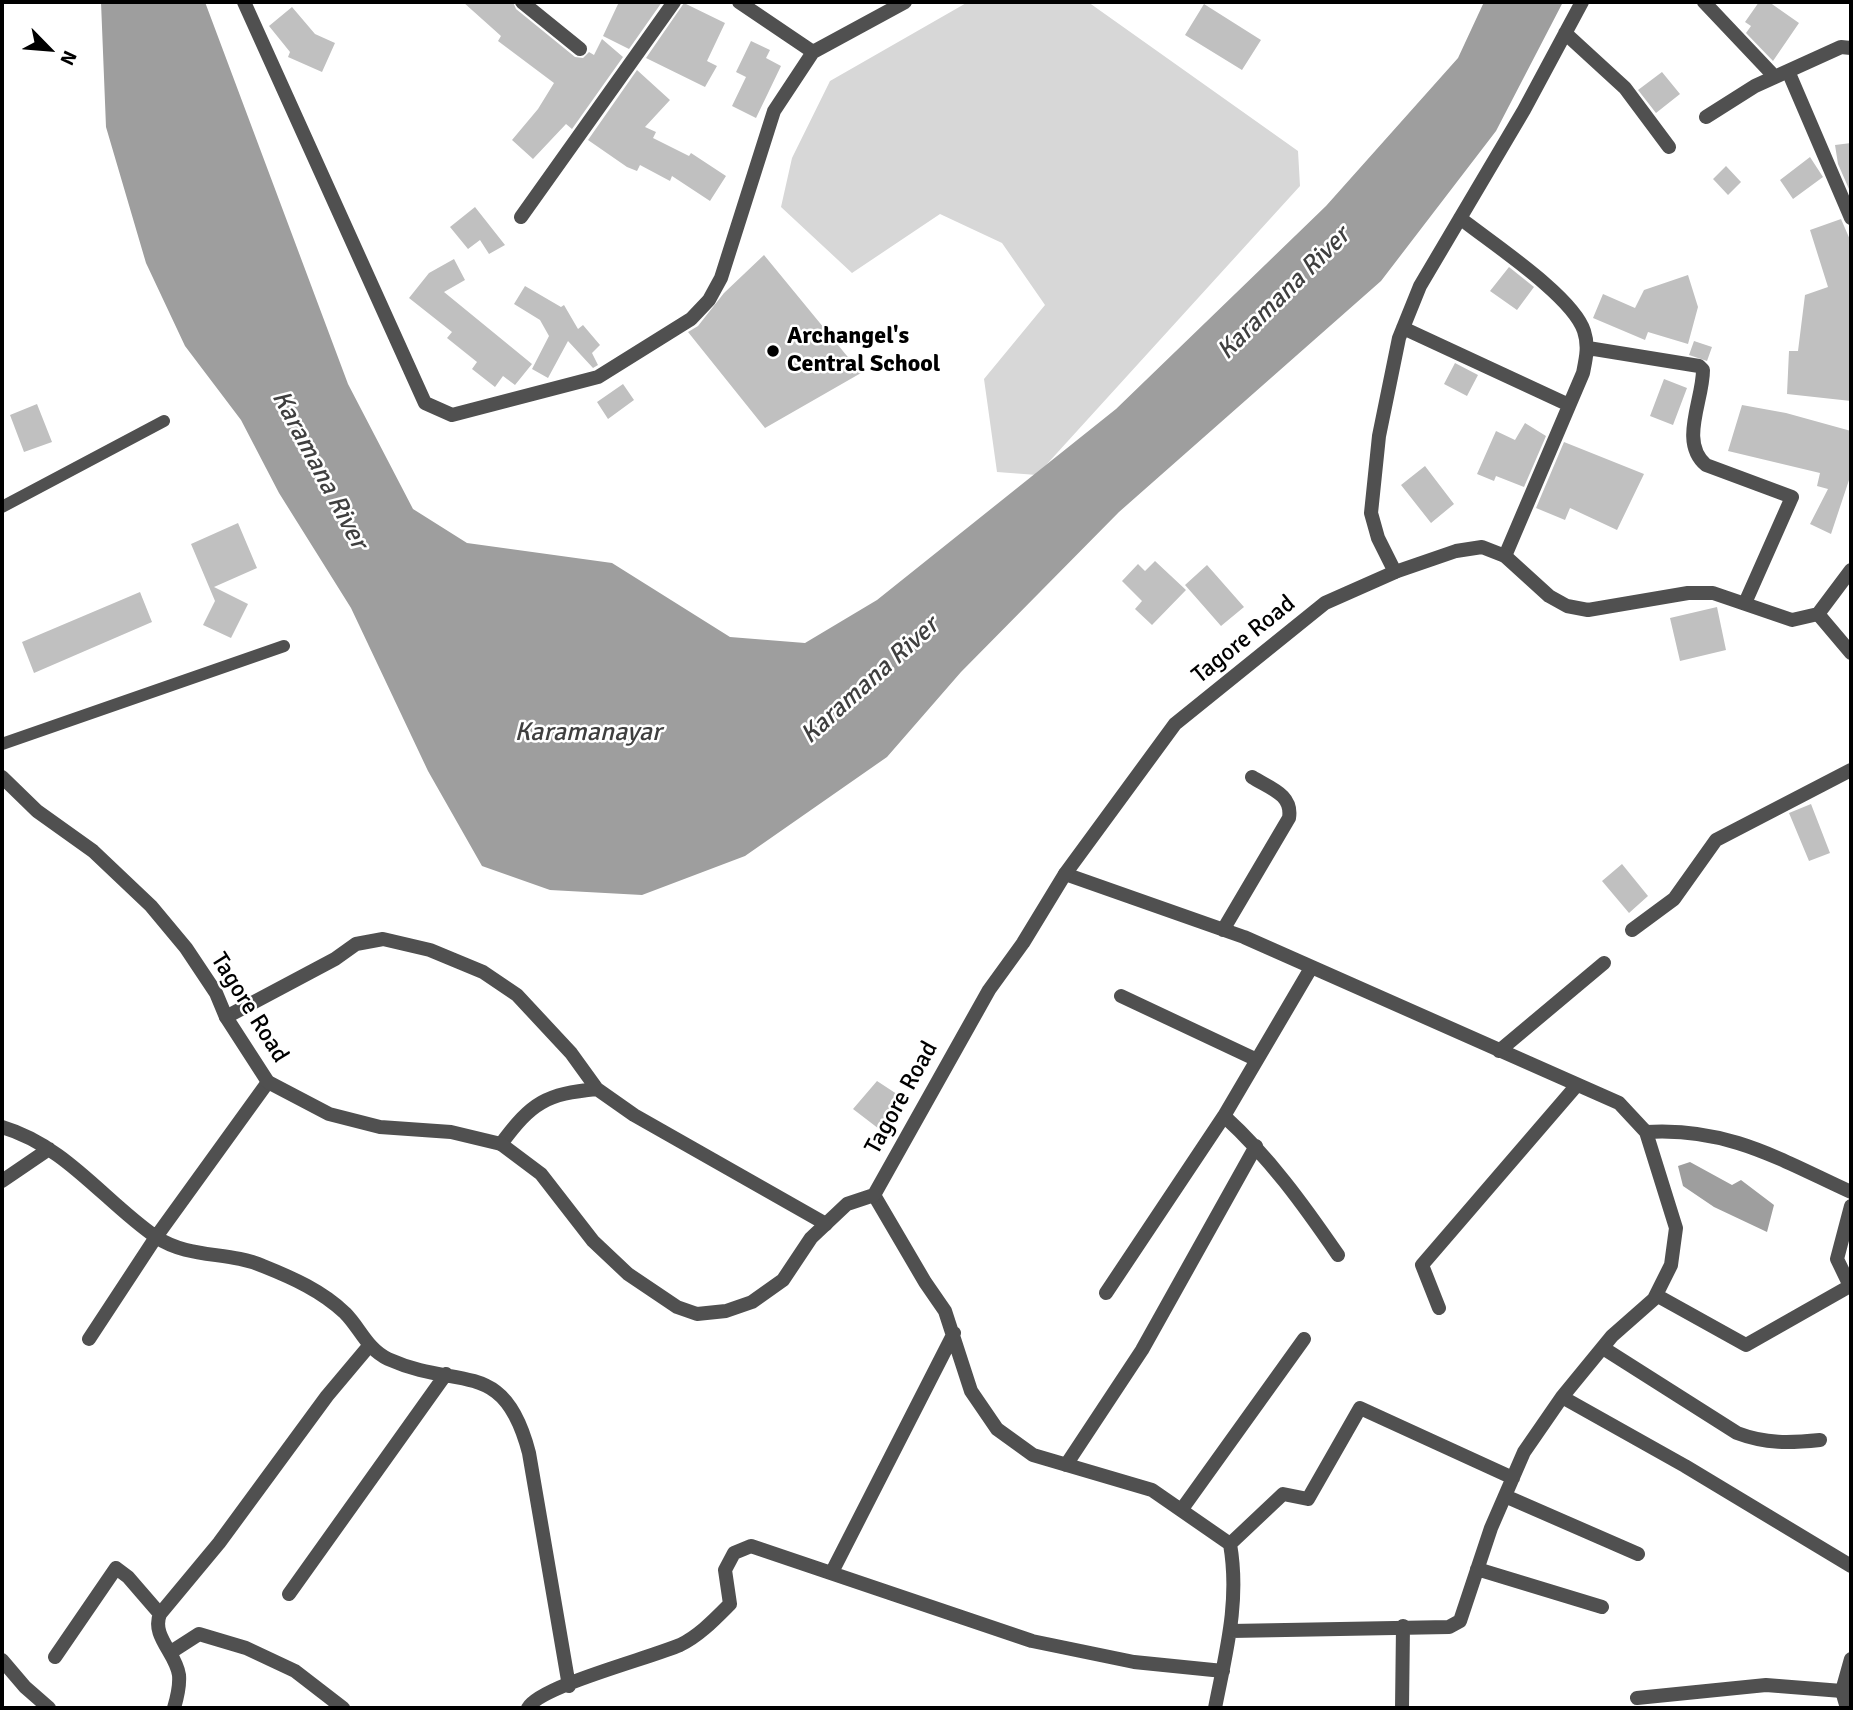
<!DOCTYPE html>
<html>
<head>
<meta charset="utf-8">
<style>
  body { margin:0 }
  #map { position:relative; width:1853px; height:1710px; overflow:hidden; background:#fff; font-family:Signika,sans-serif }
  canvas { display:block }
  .frame { position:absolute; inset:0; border:4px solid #000; pointer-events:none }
  .north { position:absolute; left:14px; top:14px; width:70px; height:70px; -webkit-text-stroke:5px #fff; paint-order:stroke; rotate:115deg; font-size:19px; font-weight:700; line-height:28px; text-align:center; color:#000 }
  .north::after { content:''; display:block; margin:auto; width:24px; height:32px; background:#000; clip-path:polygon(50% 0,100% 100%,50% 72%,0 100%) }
</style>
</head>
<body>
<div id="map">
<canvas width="1853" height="1710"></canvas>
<div class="frame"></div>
<div class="north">N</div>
</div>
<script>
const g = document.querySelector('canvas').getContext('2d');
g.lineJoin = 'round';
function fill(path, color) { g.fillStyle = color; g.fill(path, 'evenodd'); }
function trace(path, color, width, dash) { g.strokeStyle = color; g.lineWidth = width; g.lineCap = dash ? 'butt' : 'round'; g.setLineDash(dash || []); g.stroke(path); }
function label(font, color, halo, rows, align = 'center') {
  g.font = font + ' Signika,sans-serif'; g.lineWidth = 5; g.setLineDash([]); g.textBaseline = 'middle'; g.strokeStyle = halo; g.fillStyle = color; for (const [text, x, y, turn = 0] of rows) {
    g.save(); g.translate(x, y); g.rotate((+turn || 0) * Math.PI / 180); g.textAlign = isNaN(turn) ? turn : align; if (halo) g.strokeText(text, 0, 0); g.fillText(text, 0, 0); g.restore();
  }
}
fill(new Path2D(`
  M968,2H1088L1298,151L1300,186L1037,475L997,472L984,379L1045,305L1002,243L940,214L852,273L781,207L792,158L830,81Z`), '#d7d7d7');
fill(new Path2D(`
  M101,2H205L348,384L413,509L467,543L612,563L730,637L805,643L877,600L1116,409L1326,206L1458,58L1484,2H1563L1496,131L1381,281L1119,512L961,672L887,757L745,856L642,895L550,890L482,866L428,771L351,608L279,493L241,420L185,346L146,263L106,127Z
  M1690,1162L1732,1185L1741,1180L1774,1205L1767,1232L1714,1207L1683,1186L1678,1166Z`), '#9e9e9e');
fill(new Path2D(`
  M463,2H513L516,9L575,57L583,58L589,52L594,55L602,39L623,57L572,129L566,124L533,159L512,140L538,109L554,83L498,41L501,36Z
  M619,2H662L629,49L603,36Z
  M1759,2H1769L1799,23L1773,61L1746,33L1751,26L1745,22Z
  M684,3L725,23L707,61L717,66L705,87L646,58Z
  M1204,4L1261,40L1242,70L1185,35Z
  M292,7L315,34L335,43L322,72L288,57L290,52L269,26Z
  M751,41L770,50L766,58L781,66L756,118L732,106L746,77L736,72Z
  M637,70L670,100L645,127L656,132L653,138L689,156L691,153L726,176L710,201L672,176L670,181L640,165L637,171L627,167L588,140Z
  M1662,72L1680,94L1656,113L1638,90Z
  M1851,143V189H1849L1838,164L1835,145Z
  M1810,157L1823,177L1793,199L1780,180Z
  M1726,166L1741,182L1728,195L1713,179Z
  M475,207L505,245L489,254L480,240L468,249L450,227Z
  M1841,219L1851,242V401L1787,394L1789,351H1798L1805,295L1828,287L1810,230Z
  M764,255L861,373L765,428L688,332L698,326L724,293Z
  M454,259L465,280L444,292L532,364L515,385L503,376L495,387L472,369L477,362L447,338L452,332L409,298L429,273Z
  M1509,267L1534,287L1517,310L1490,291Z
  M1688,275L1698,307L1688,344L1648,332L1645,340L1593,318L1603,294L1635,308L1644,290Z
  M525,286L561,307L564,305L578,329L583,325L600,345L592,353L598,365L593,368L568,341L548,378L532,369L549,336L540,320L514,304Z
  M1694,341L1712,347L1707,361L1689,355Z
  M1455,363L1478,375L1467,396L1444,384Z
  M1664,379L1687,388L1673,425L1650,416Z
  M623,384L634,400L608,419L597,402Z
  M37,404L52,442L24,452L10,415Z
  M1742,405L1786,413L1851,431V474L1831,534L1810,524L1828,489L1817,486L1820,473L1728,451Z
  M1525,423L1546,436L1524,487L1496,476L1494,481L1477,474L1496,431L1515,440Z
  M1564,442L1644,474L1617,530L1570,508L1565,520L1536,508Z
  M1425,466L1454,504L1431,523L1401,485Z
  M238,523L257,568L214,587L248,604L231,638L203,625L215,601L191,544Z
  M1155,561L1186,590L1152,625L1135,609L1142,601L1122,581L1138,564L1145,571Z
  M1207,565L1244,607L1221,626L1185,585Z
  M140,592L152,622L34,673L22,642Z
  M1717,607L1726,650L1680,661L1670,618Z
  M1811,804L1830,853L1809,861L1789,813Z
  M1622,864L1648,896L1629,913L1602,881Z
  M877,1081L906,1100L883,1132L853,1109Z`), '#c0c0c0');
trace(new Path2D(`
  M2,507L164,421
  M2,744L284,646`), '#505050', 12);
trace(new Path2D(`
  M244,2L425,403L452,415L598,377L691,319L709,300L721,278L774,111L813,52
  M522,2L580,49
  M739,2L813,52L905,2
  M1704,2L1775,77
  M1565,33L1625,88L1669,147
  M1788,71L1851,218
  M1706,117L1755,86L1841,47L1851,48
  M521,217L674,2
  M1460,218C1490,242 1573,296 1584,331C1589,346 1586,358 1583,373L1505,556
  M1403,328L1569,405
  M1588,348L1699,366L1703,370C1703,401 1679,442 1706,465L1792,497L1745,603
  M1395,572L1378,538L1371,513L1379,436L1399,338L1420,286L1524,110L1582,2
  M1818,614L1851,653
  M1065,874L1244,937L1619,1103L1646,1132L1676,1228L1671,1265L1654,1299L1612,1336L1562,1397L1524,1452L1491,1528L1460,1621L1449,1627L1231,1631
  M1223,930L1289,818C1293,794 1269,788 1252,777
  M1632,930L1674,899L1716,840L1851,770
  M1121,996L1255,1059
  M226,1017L335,959L356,944L383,939L430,950L483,972L517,995L571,1053L597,1089L634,1115L826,1224
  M1499,1051L1604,963
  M1224,1116C1269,1157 1303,1204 1338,1255
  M2,1127C66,1146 104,1201 156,1237C189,1259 228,1251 263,1266C293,1278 322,1291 345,1313C360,1328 367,1349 388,1359C459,1391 504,1356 529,1453L569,1686
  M1646,1132C1728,1127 1779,1159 1851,1192
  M501,1144C532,1102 546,1094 597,1089
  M2,1181L49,1149
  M874,1195L925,1282L945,1311L971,1391L997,1429L1033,1455L1152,1490L1230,1544C1240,1601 1226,1652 1215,1708
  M1106,1293L1224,1116L1311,968
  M1656,1295L1746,1345L1850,1286L1837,1259L1851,1206
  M1439,1308L1422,1265L1577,1085
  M89,1339L156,1237L268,1082
  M1603,1348L1737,1433C1766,1444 1790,1443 1820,1440
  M1562,1397L1685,1466L1851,1566
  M1066,1465L1142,1350L1256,1146
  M1505,1496L1638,1554
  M1182,1509L1304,1339
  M1230,1544L1283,1494L1308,1499L1360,1408L1513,1478
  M1477,1569L1602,1607
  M832,1572L954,1333
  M289,1594L446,1374
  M171,1652L199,1634L246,1648L295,1671L343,1708
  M55,1657L116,1568L128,1577L160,1614
  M2,1660L25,1687L49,1708
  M1637,1698L1766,1685L1842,1691
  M174,1708C177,1698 180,1686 179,1675C176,1653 151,1636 160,1614L219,1543L327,1396L369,1346
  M528,1708C540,1686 650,1658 680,1645C699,1636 715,1619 730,1604L725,1570L734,1553L751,1546L1032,1641L1134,1662L1223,1671
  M1402,1708L1403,1626`), '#505050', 14);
trace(new Path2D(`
  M2,777L37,811L93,851L151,906L186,948L216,993L226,1017L268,1082L329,1114L380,1127L451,1132L501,1144L541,1174L593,1241L628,1274L677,1307L697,1314L726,1311L752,1302L783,1280L811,1238L847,1204L874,1195L989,990L1023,943L1065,874L1175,724L1325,603L1395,572L1456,551L1482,547L1505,556L1549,596L1567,606L1588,610L1688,593H1713L1792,620L1818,614L1851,570
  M1847,1708L1842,1691L1851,1659`), '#505050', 14);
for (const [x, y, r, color] of [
  [773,351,7,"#000"]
]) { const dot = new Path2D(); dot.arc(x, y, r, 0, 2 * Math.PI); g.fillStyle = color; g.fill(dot); trace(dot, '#fff', 2.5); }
label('bold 24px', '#000', '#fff', [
  ["Archangel's",787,337],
  ["Central School",787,365]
], 'left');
label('24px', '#000', '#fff', [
  ["Tagore Road",1244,640,-39],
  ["Tagore Road",249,1008,58],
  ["Tagore Road",902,1098,-61]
]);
label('italic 26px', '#3f3f3f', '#fff', [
  ["Karamana River",1284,294,-45],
  ["Karamana River",319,470,62],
  ["Karamana River",870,681,-42],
  ["Karamanayar",588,733]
]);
</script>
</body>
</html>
